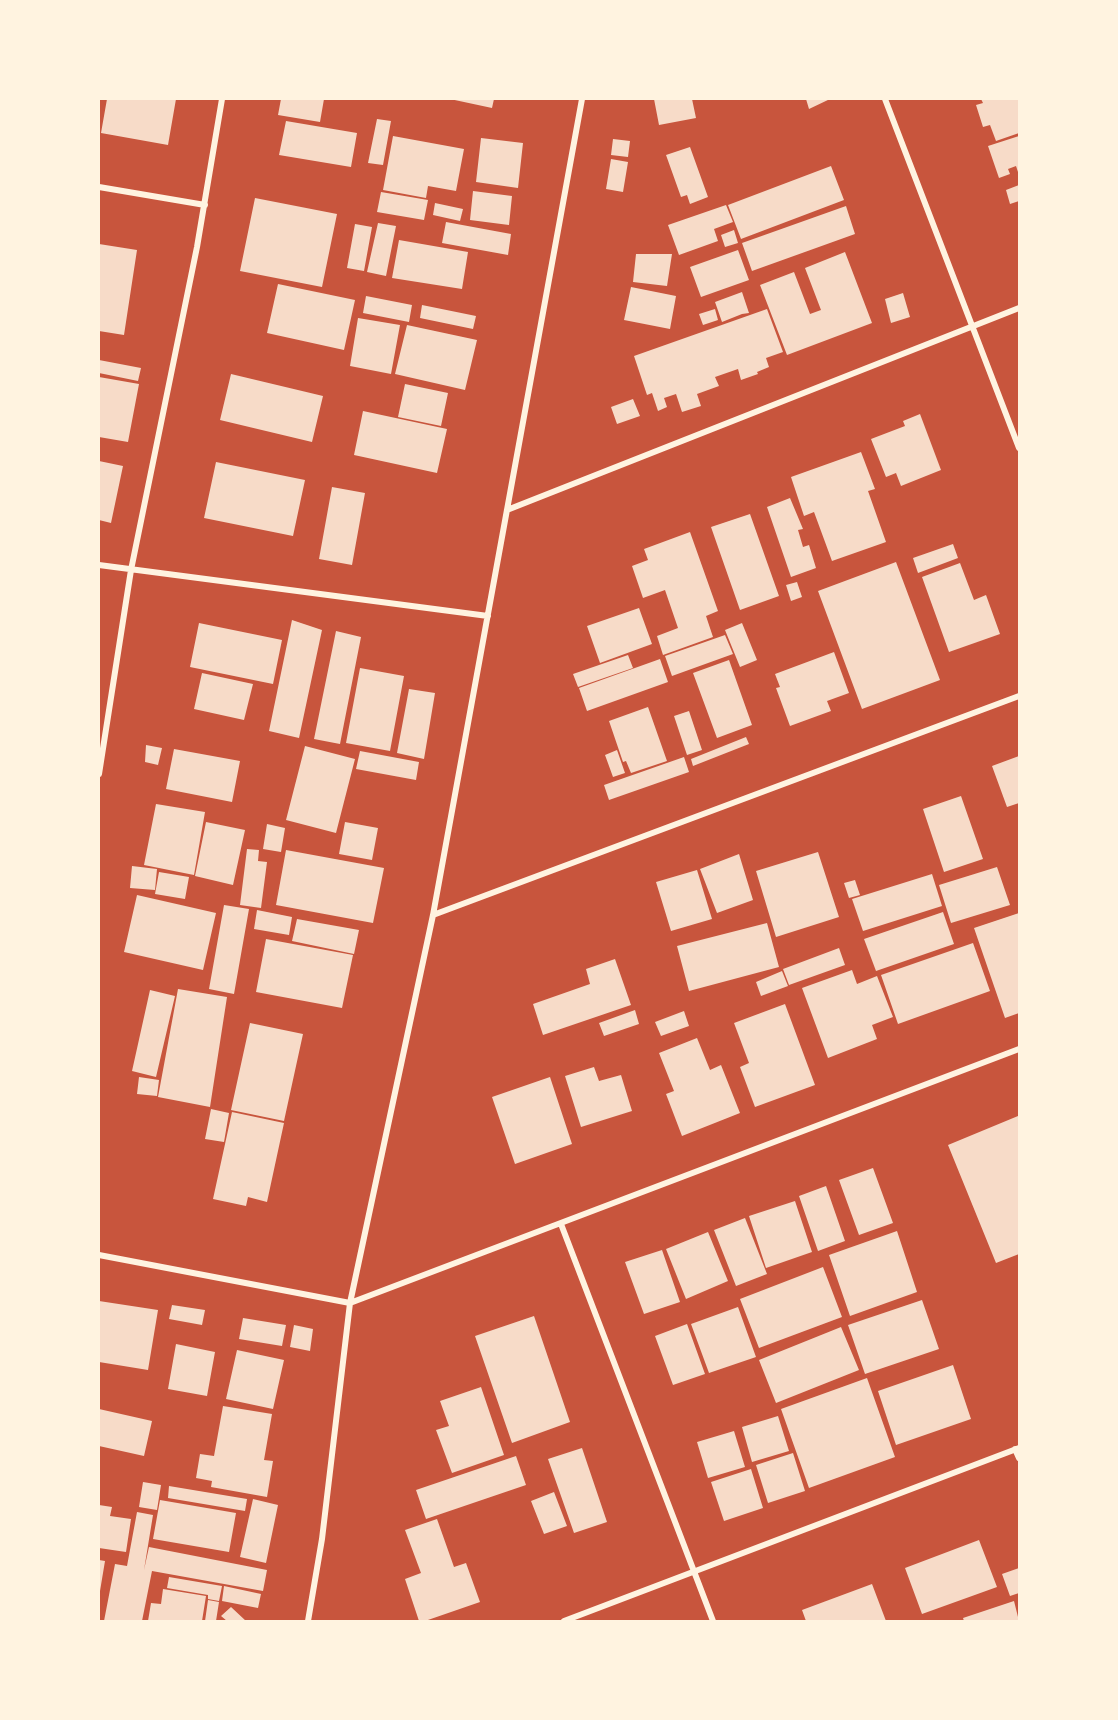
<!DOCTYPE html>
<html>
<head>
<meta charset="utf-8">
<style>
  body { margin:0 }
  #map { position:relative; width:1118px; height:1720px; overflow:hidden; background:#c8553d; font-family:"Work Sans",sans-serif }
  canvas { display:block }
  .frame { position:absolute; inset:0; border:100px solid #fff3e0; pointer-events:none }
</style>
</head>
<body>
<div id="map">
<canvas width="1118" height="1720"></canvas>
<div class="frame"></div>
</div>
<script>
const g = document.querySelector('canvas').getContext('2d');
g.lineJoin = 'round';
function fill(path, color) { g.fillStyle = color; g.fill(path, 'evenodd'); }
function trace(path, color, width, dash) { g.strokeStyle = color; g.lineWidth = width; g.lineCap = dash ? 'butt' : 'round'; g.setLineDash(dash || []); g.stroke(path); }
fill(new Path2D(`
  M107,99H176L168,145L101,133Z
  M281,99H324L320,122L278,115Z
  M450,99H494L492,108Z
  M654,99H692L696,118L659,125Z
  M806,99H830L809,109Z
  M981,99H1019V133L996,141L990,125L983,127L976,105L983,103Z
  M377,119L391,121L383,165L368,163Z
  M286,121L357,133L351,167L279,155Z
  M393,136L464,149L456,191L428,186L426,198L383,190Z
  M1019,136V175L1016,166L1008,169L1010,174L999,178L988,146Z
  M481,138L523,143L518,188L476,182Z
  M613,139L630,141L628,157L611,155Z
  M690,147L708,197L690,204L687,195L681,197L666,155Z
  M611,159L628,162L623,192L606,189Z
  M831,166L844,200L741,239L728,205Z
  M1019,185V201L1010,204L1006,190Z
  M473,191L512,196L509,225L470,220Z
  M381,192L428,200L424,220L377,212Z
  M255,198L337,214L322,287L240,271Z
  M435,203L463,209L460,221L433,215Z
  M726,205L733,222L714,229L718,241L679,255L668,225Z
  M846,206L855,234L752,271L742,243Z
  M446,222L511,234L508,255L442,243Z
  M378,223L396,226L386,276L367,272Z
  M355,224L372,227L364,271L347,268Z
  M734,230L738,243L725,247L721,235Z
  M399,240L468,252L462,289L392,278Z
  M99,244L137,250L124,335L99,331Z
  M738,250L749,280L701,297L690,267Z
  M845,252L872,323L787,355L760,285L794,272L810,314L821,310L805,268Z
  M636,254H672L667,286L633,282Z
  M278,284L355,300L344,350L267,333Z
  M631,287L676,296L670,329L624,320Z
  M742,292L749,313L742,314L722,322L715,302Z
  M903,293L910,317L891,323L885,299Z
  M366,296L412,305L409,322L363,313Z
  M422,305L476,316L473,329L420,318Z
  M715,309L718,320L703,325L699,314Z
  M767,309L783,352L766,358L769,367L757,372L758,374L741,380L738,369L715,377L719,386L697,394L701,406L682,412L676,394L664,398L667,407L658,411L652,393L647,395L634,356Z
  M358,318L400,325L391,374L350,366Z
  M407,325L477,340L465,390L395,374Z
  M99,360L141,368L138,381L99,373Z
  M231,374L323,396L312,442L220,420Z
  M99,377L139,384L128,442L99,437Z
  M405,384L448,393L441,426L398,417Z
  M633,399L640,416L617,424L611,407Z
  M363,411L447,429L437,473L354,455Z
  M920,414L941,470L901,486L896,473L886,477L871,439L905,426L903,421Z
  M861,452L875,489L868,491L886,542L832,561L814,512L804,516L791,477Z
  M99,461L123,466L111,523L99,520Z
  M216,462L305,480L293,536L204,518Z
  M332,487L365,493L352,565L319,559Z
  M790,498L803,529L798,530L803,547L809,545L816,568L791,577L767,507Z
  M750,514L779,596L740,610L711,527Z
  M690,532L718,611L706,616L713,637L663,655L657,636L678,628L665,590L643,598L632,566L648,560L644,549Z
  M953,544L958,558L918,573L913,558Z
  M896,562L940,680L862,709L818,591Z
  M960,563L974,600L986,595L1000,634L949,652L922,577Z
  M797,582L802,597L791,601L786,585Z
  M639,608L652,644L600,663L587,626Z
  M292,620L322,630L299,738L269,731Z
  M199,623L282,640L273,684L190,667Z
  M742,623L757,660L740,667L725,630Z
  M336,631L361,637L340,744L314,739Z
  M725,635L733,654L672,676L665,656Z
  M834,652L849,693L827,701L831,711L790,726L776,688L780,687L775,674Z
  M628,655L633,668L578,687L573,674Z
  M660,659L668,682L587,711L579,688Z
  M729,660L752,725L717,738L693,673Z
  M360,668L404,676L390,751L346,743Z
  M202,673L253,684L244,720L194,709Z
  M409,689L435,693L424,759L397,753Z
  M648,707L667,761L631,773L626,761L623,762L609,721Z
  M689,711L702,750L687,755L674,716Z
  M746,737L749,744L693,766L691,759Z
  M146,745L162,748L158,765L145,762Z
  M305,746L355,759L336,833L286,820Z
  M174,749L240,761L232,802L166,789Z
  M617,750L625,773L613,777L605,755Z
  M360,751L419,762L416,780L356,769Z
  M1019,756V803L1007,807L992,766Z
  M684,757L689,772L609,800L604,785Z
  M961,796L983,859L944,872L923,809Z
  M156,804L205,812L194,875L144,865Z
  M206,822L245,830L233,885L195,876Z
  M345,822L378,828L372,860L339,854Z
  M267,824L285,828L281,852L263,849Z
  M247,849L259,850L258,861L267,862L261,908L240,905Z
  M286,850L384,868L373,923L276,905Z
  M818,852L839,917L776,937L756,871Z
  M739,854L753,900L717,913L700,869Z
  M132,866L157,869L155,890L130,888Z
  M997,867L1010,905L951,923L939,885Z
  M697,870L712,919L671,931L656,882Z
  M159,872L189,877L185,899L155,894Z
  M932,874L942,906L863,931L852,899Z
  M855,880L860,895L849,898L844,883Z
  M137,895L216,913L203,970L124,952Z
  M224,905L249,909L234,994L209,989Z
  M257,910L292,917L289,935L254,929Z
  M943,912L954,944L876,971L864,939Z
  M1019,913V1013L1005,1018L974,928Z
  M297,919L359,930L354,954L292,941Z
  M767,923L779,967L689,991L677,946Z
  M266,939L353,955L342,1008L256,992Z
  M973,943L990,991L898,1024L881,975Z
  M839,948L845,965L789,985L783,969Z
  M615,959L631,1005L543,1035L533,1004L590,984L586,969Z
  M852,970L857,984L877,976L893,1017L872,1025L877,1039L828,1058L802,988Z
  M782,971L788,986L761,996L756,982Z
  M178,989L227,997L210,1107L158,1097Z
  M150,990L175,996L156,1077L132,1071Z
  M785,1004L815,1085L755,1107L740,1067L749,1063L734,1023Z
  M635,1010L639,1024L604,1036L599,1023Z
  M684,1011L689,1026L661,1036L655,1022Z
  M250,1023L303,1034L284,1121L231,1110Z
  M697,1038L710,1070L721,1065L740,1113L682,1136L666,1094L674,1091L659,1053Z
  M594,1067L599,1081L621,1075L632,1111L581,1127L565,1076Z
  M139,1077L159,1080L157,1096L137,1094Z
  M550,1077L572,1144L515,1164L492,1097Z
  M211,1109L229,1113L224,1142L205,1139Z
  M232,1112L284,1123L267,1202L248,1197L246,1206L213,1199Z
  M1018,1116L1019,1254L996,1263L948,1145Z
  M873,1168L893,1223L859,1235L839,1180Z
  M826,1186L845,1241L818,1251L799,1196Z
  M795,1201L812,1252L766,1268L749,1216Z
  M745,1218L767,1274L736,1286L714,1230Z
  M897,1231L917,1292L850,1316L829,1255Z
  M708,1232L728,1281L686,1299L666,1249Z
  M662,1250L680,1302L644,1314L625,1262Z
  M823,1267L842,1317L759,1348L740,1299Z
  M922,1300L939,1349L865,1374L848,1325Z
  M99,1301L158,1310L148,1370L99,1362Z
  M172,1305L205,1310L202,1325L169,1319Z
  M738,1307L756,1357L709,1373L691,1324Z
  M534,1316L570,1422L512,1443L475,1336Z
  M243,1318L286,1325L282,1346L239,1339Z
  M687,1324L705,1374L673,1385L655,1336Z
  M294,1325L313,1329L310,1351L290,1347Z
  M841,1327L859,1370L776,1403L759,1360Z
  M176,1344L215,1352L207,1396L168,1389Z
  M237,1350L284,1360L273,1409L226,1399Z
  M953,1365L971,1419L896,1445L878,1391Z
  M867,1378L895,1457L809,1488L781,1409Z
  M481,1387L504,1455L452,1473L436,1430L449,1426L440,1401Z
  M223,1406L272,1414L264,1460L273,1461L267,1497L211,1487L212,1481L196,1478L200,1454L214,1456Z
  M99,1409L152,1421L144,1456L99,1446Z
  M778,1416L789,1451L752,1462L742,1427Z
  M734,1431L745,1467L708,1478L697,1442Z
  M582,1448L607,1522L574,1533L548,1459Z
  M793,1453L805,1491L768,1503L756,1465Z
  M516,1456L526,1485L426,1519L416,1490Z
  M751,1469L763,1508L724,1521L711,1482Z
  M143,1482L161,1485L157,1510L139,1507Z
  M169,1486L247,1499L245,1511L168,1498Z
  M554,1492L567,1526L544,1534L531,1501Z
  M253,1499L278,1505L266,1563L240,1557Z
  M160,1500L236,1513L229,1552L153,1539Z
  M99,1505L112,1507L110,1516L131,1519L126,1552L99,1548Z
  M137,1512L153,1515L144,1570L149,1547L267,1570L263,1591L152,1571L142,1621H104L115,1564L127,1566Z
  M437,1519L454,1567L466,1563L480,1602L425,1621H419L405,1579L421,1573L405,1530Z
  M979,1540L997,1587L922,1614L905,1568Z
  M99,1560L105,1561L100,1591H99Z
  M1019,1568V1593L1010,1596L1002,1574Z
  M169,1577L222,1586L219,1601L208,1599V1595L167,1588Z
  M872,1584L886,1621H806L802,1610Z
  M224,1586L261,1594L258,1608L222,1601Z
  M163,1589L206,1596L202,1621H148L151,1603L161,1604Z
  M208,1600L219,1602L216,1621H205Z
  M1014,1601L1019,1621H964L963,1618Z
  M231,1607L246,1621H227L221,1616Z`), '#f7dbc8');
trace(new Path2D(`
  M885,99L1019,448
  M99,187L205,205
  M507,510L1019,308
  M99,565L488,616
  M99,774L131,570L197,247L222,99
  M433,915L1019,696
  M561,1224L713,1621
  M99,1255L350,1303L1019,1049
  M1015,1449L1019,1458
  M308,1621L322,1539L350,1303L433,915L582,99
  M564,1621L1019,1448`), '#fff3e0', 6);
</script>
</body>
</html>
